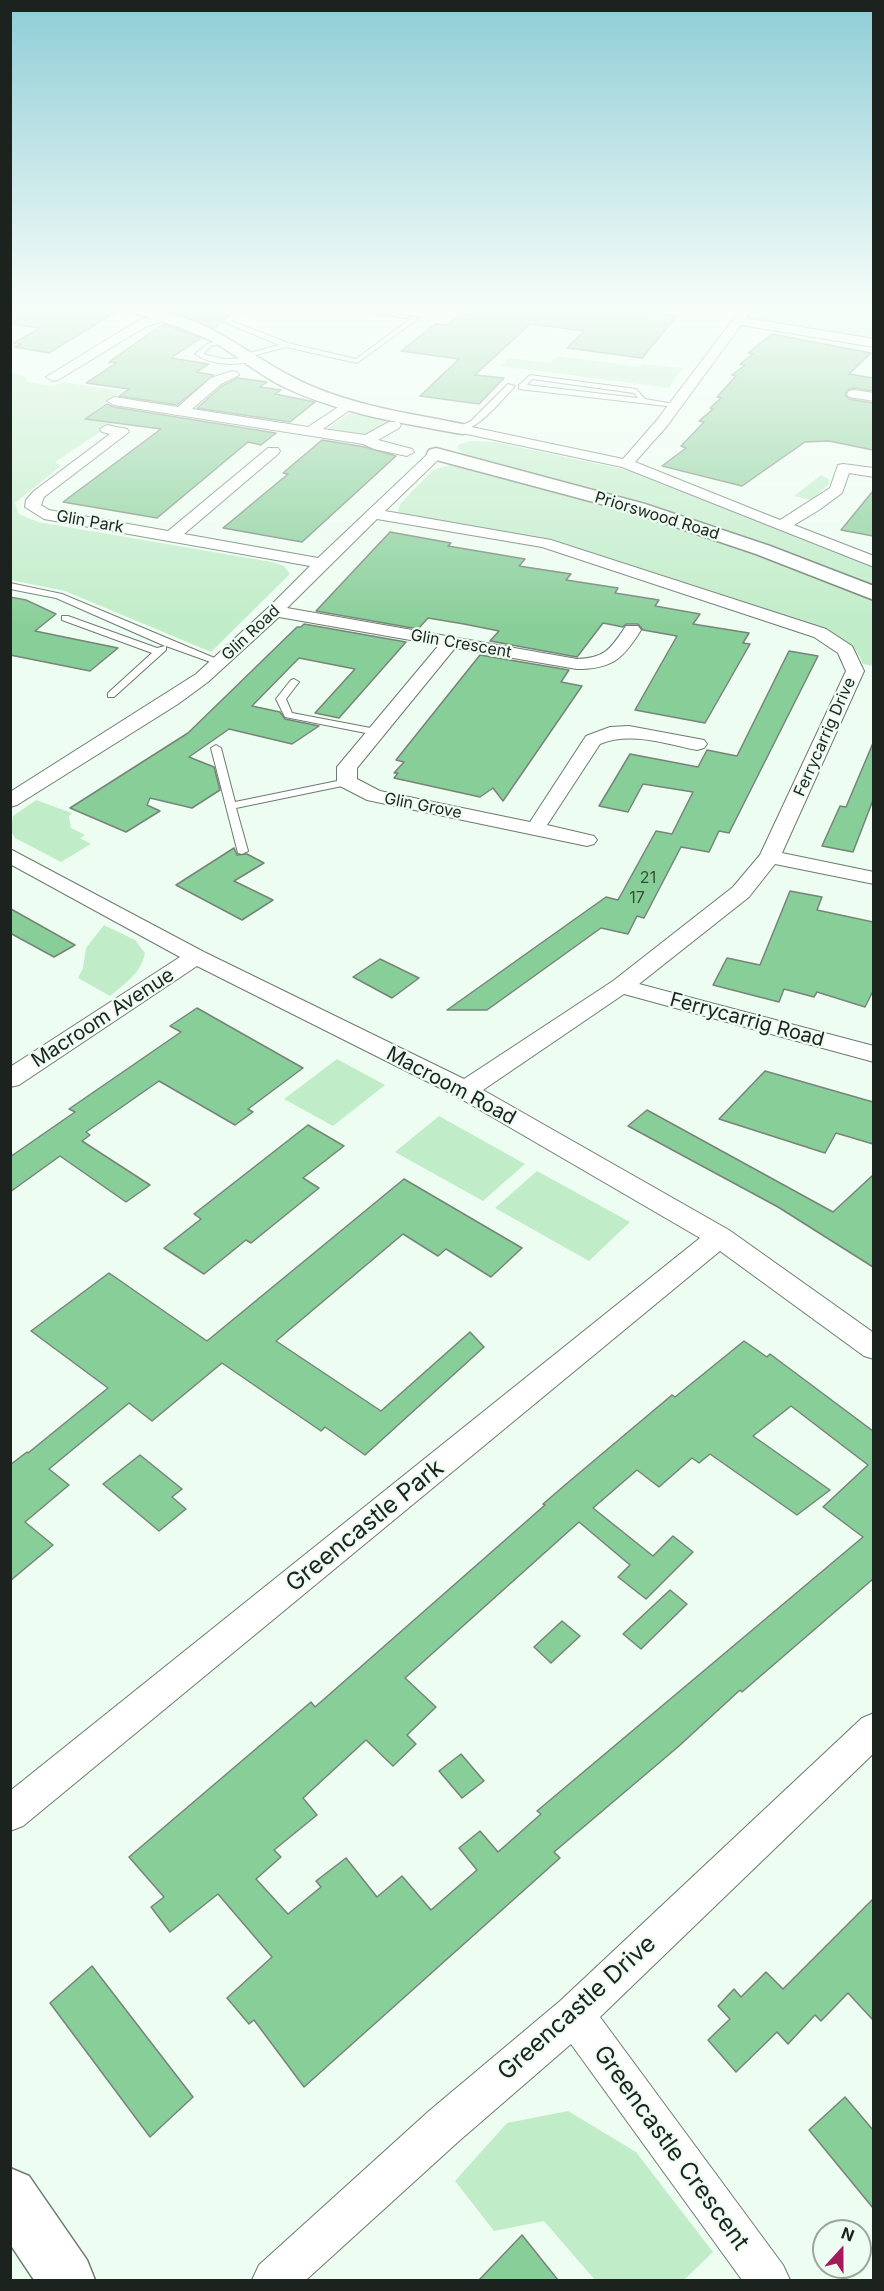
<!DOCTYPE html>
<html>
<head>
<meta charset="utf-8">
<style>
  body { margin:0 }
  #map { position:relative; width:884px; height:2291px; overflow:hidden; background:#eefdf1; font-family:Inter,sans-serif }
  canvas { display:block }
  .frame { position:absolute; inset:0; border:12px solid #1c221d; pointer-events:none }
  .north { position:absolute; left:812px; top:2219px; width:60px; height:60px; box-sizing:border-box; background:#eefdf1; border:2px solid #9aa59c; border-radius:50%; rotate:21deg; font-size:16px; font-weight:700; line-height:24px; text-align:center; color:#1c221d }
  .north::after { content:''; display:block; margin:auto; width:21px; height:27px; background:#a71959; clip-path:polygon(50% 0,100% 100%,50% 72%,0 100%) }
</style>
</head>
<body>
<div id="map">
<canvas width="884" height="2291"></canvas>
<div class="frame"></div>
<div class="north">N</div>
</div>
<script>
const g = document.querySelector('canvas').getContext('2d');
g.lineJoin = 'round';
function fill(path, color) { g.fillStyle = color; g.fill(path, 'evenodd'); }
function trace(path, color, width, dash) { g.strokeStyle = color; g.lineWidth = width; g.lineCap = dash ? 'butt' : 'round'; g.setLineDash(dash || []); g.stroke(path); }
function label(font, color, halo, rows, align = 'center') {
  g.font = font + ' Inter,sans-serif'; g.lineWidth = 4.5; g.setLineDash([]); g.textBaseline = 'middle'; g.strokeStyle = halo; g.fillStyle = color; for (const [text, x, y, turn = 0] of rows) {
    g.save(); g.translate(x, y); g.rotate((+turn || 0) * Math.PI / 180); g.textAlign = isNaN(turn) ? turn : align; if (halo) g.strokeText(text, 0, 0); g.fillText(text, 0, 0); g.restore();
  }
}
fill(new Path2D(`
  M758,309H873V343L749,320Z
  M558,356L639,367L642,364L682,368L669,388L500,366L509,358L550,363Z
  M10,372L26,377L27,382L54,386L62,382L122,391L86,418L112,424L55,462L61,466L15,503L19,514L38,522L272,562L284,566L290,574L211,652L65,591L11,580Z
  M350,413L397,423C366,439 359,435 327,429Z
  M470,441L495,442L635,472L873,568V586C740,534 605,489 466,456L458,449V445Z
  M451,465C519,478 584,498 650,519C726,543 801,569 873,601V666L863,664C856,642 835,635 815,626L562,543L480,527L405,516L398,512L400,504L433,470Z
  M821,475L829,479V484L812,500L794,496Z
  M36,800L72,813L69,816L71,828L85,835L80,838L91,844L61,862L15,838L11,831L13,816Z
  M104,925L135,940L145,953C141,973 126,983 110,996L78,978L83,968L86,948Z
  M337,1059L385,1085L333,1126L284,1099Z
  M439,1116L525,1164L483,1201L395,1152Z
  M537,1171L630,1222L589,1261L495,1208Z
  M568,2111L636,2152L713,2252L684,2280H595L544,2221L494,2231L455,2181L507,2123Z`), '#c0ecc8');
const building = new Path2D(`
  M10,309H120L49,353L15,347L21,344L14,343L40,328L10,324Z
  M185,309H235L214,329L178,314Z
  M475,309H627L677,316L642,358L567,348L584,331L530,324L475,375L504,378L479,404L420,396L459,359L401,351L435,324L447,325L460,314L469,315Z
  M163,324L201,338L171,358L209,364L196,372L214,375L177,405L119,396L129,389L86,383L116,363L109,362Z
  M772,334L871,353L849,374L873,378V391L854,388L847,390L845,395L849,399L873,403V450L829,441L805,442L742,486L662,466L686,448L681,446L704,422L699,421L713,409L710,408L721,398L717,397L736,376L732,375L745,365L740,364L753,354L748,353Z
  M238,378L267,382L260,387L281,390L275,394L315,402L290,422L197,408L222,386Z
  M107,404L114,407L276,433L261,445L248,442L157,518L63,502L161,429L85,419Z
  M322,440L365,447L396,456L302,542L223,528L288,474L283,473Z
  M873,491V536L841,530Z
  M390,532L451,543L448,546L525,559L519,566L571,574L566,580L618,588L615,593L659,600L655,606L700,614L693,624L749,633L743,643L750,644L705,723L635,710L677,636L643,630L638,624H626L623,627L603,623L577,657L490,641L499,631L464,624L428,618L418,629L316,611Z
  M10,597L26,600L56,614L35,631L118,648L90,671L10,655Z
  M304,624L406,642L339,718L315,713L355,669L299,658L252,706L280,712L285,719L319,726L292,744L229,729L189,757L214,767L220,790L192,808L150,798L147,805L160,811L126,832L70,808L188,733L297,627H301Z
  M789,651L818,656L729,833L719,831L709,852L681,847L644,918L637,916L628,934L601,928L487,1010H447L606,897L618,900L656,831L672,834L693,792L643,784L628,812L599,806L630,754L698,767L707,750L737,756Z
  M480,655L569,670L561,682L582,686L503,801L493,788L480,797L394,778L398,773H394L404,762L396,760Z
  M873,743V800L853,852L822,846L840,806L846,807Z
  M234,848L237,855L247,854L264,863L234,881L273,900L242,920L176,885Z
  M790,891L822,897L817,910L873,922V991L865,1007L817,992L814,997L784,989L779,1002L713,985L727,958L760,965Z
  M11,909L75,945L54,957L10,933Z
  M380,959L419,978L392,998L353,977Z
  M197,1008L303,1068L248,1109L253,1112L235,1125L159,1081L86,1132L90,1135L82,1141L150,1185L126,1202L60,1156L10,1192V1157L75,1112L69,1109L181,1032L170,1026Z
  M765,1071L873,1102V1144L836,1133L825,1153L719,1119Z
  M647,1110L833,1212L873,1175V1267L778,1207L628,1126Z
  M308,1125L344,1146L303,1178L319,1188L251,1243L246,1240L204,1274L164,1248L201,1219L194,1214Z
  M404,1179L522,1248L491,1277L446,1249L438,1256L403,1234L276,1341L381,1411L470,1332L484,1347L365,1455L325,1427L321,1431L222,1363L152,1421L129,1403L49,1469L69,1485L25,1522L53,1545L10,1581V1465L27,1452L28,1453L108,1388L31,1331L109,1273L207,1341Z
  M744,1341L767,1357L770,1354L873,1431V1579L742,1692L740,1690L679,1746L554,1852L560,1858L304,2087L254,2020L249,2024L227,1998L272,1957L218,1894L170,1932L151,1907L164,1897L129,1857L311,1702L315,1707L545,1505L543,1504L565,1485L672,1395L675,1397ZM791,1406L868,1465L823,1507L863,1537L537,1811L541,1814L498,1852L480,1831L459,1848L477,1870L431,1910L402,1876L377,1897L346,1858L316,1881L321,1887L288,1914L256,1879L281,1857L274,1850L317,1815L303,1798L366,1740L393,1766L416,1744L407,1735L436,1707L405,1678L579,1522L630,1565L618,1577L646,1599L693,1552L673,1536L653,1556L593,1508L637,1470L659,1487L692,1458L699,1463L710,1454L797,1515L830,1490L753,1436Z
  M140,1455L182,1489L172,1497L186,1509L159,1531L103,1484Z
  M670,1590L687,1604L641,1649L623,1634Z
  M562,1621L580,1636L551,1663L534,1647Z
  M461,1754L484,1781L462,1798L439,1771Z
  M873,1899V2020L848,1993L821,2021L815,2015L788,2044L777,2032L736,2072L708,2040L730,2019L718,2006L734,1989L741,1997L766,1972L783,1989Z
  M92,1966L193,2097L150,2137L50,2003Z
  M845,2097L873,2130V2208L809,2130Z
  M522,2235L558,2280H479Z`);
fill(building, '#88ce98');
trace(building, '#778479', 1.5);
const lane = new Path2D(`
  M239,309H247L231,321L288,343L356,359L410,319L351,309H369L419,318L357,363L286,347L244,358L242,355L279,345L224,322V320Z
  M223,339L225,342L211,346L203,354L224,359L251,358L253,361C234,366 211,365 195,354L207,344Z
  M530,375L636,389L645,399L679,405L675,407L519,389V385ZM532,379L634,393L638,398L527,385Z
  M508,384L515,386C503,399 477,431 459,431V427L471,421Z
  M10,583L62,594L224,662L216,664L166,646V650L114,697H108V693L152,653L62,620V616H68L157,648L165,646L56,598L10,589Z
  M294,679L299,682L286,699L292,713L376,729L381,732L376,735L285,717L276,699L291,680Z
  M216,745L221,748L235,802L347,779L352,782L347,785L236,808L248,851L242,854L238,853L211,748Z`);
const street = new Path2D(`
  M741,309H753L746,318L874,339V347L741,325L667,426L635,462L780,520L830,488L838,465L843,464L874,468V477L849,473L842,493L819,510L794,525L874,556V567L622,467L462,433L455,429L462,425L623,459L657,420Z
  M165,313L169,314V320L147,326L58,380L53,381L46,377L139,320Z
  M232,371L237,372L239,375L221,384L192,409L308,427L349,400L356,404L354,407L323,429L365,435L389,422H399L401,425L399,428L378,440L412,449L414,452L407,456L374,449L363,444L114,405L107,401L114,397L178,407L211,378Z
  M854,390L874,393V401L849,397L847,394L849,391Z
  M107,425L127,429L129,432L44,497L41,505L49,510L168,531L268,448H278L280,451L278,454L184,534L318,558L431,451H441L443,454L441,457L385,511L551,540L826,629L852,646L864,671L782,853L874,872V884L775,864L749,897L639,984L874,1046V1062L624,994L483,1090L729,1230L874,1333V1359L864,1356L720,1251L23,1826L10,1831V1791L700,1238L456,1096L197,966L19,1085L10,1087V1067L180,957L10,864V849L204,952L464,1079L613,981L733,887L760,855L846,671L838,653L814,637L542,547L377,519L287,608L577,659C606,658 611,648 626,626H638L641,630C623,659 612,669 577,669L455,648L357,768V779L380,791L530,822L586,736L610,727L629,726L704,740L707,744L704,748L697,750C666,744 630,731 600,744L547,825L594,836L597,840L594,844L587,846L367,800L340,786L337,782V767L439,645L279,617L208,682L178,704L17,805L10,807V792L196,674L269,607L310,566L44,519L25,507L26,500L34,491L110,434L102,432L100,429Z
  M874,1713V1753L600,2017L783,2265L790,2280H742L571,2044L459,2141L306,2280H252L259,2265L429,2111L560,2001L862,1718Z`);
const secondary = new Path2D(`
  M129,309C210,309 247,360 316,388C362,407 413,414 462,424L468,425L471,429L468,433L462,434C402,423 342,414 286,388C261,376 240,358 217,344C190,329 161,321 131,312Z
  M436,448L645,504L770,546L874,586V600L756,554L631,512L429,458L427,454L429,450Z
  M10,2168L29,2176L87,2260L95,2280H34L10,2244Z`);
trace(lane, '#6d7a6f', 2);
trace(street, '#6d7a6f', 2);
trace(secondary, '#6d7a6f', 3);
fill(lane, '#fff');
fill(street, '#fff');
fill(secondary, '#fff');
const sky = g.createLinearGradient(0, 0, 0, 630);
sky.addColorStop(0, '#8fcdd6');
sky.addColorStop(0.49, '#f7fef9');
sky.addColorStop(1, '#f7fef900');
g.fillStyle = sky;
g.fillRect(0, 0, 884, 630);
label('16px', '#1c221d', '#eefdf1', [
  ["Priorswood Road",657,516,17],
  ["Glin Park",90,522,10],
  ["Glin Road",251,633,-43],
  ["Glin Crescent",461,644,10],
  ["Ferrycarrig Drive",825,737,-66],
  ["Glin Grove",423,806,11]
]);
label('16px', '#374d3c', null, [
  ["21",648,878],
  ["17",637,898]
]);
label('20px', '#1c221d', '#eefdf1', [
  ["Macroom Avenue",103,1018,-33],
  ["Ferrycarrig Road",747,1020,15],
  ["Macroom Road",451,1086,28]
]);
label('24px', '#1c221d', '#eefdf1', [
  ["Greencastle Park",365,1526,-39],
  ["Greencastle Drive",577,2008,-42],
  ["Greencastle Crescent",671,2148,54]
]);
</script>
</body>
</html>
